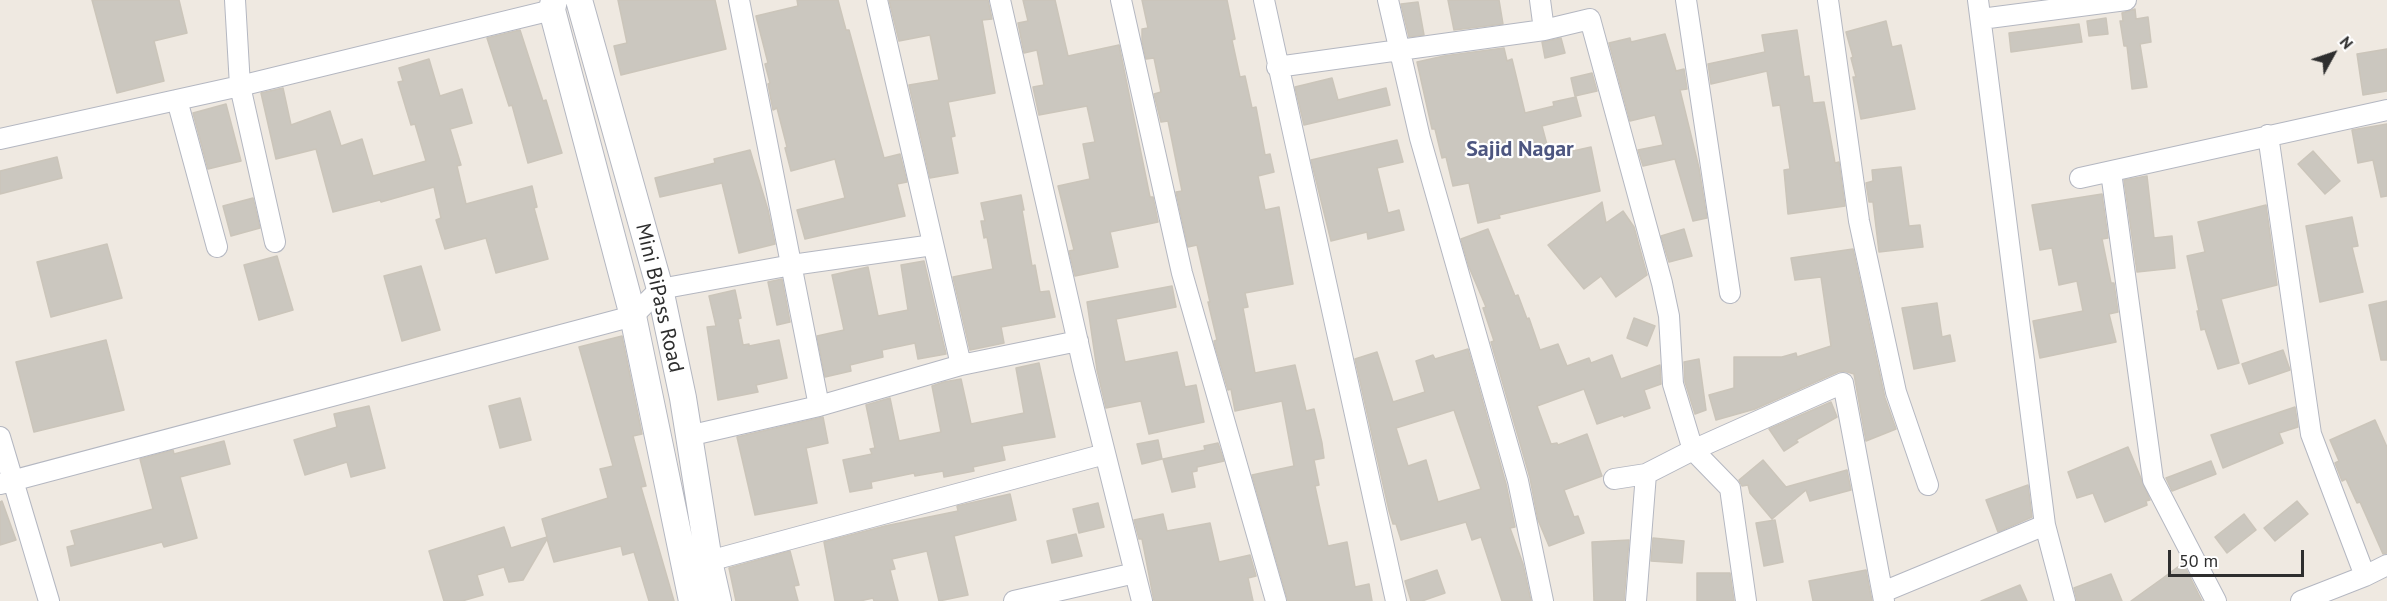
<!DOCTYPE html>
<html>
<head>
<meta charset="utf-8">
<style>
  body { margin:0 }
  #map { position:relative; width:2387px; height:601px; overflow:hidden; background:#efe9e1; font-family:"PT Sans",sans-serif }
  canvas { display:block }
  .north { position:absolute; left:2303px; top:24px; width:60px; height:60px; -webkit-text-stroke:4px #fff; paint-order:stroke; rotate:50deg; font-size:16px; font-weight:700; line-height:24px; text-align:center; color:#2e2e2e }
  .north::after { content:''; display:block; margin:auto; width:21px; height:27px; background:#2e2e2e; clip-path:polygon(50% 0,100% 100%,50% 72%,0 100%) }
  .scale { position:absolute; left:2168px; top:550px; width:136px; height:27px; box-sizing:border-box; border:3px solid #2e2e2e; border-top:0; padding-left:8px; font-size:18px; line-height:21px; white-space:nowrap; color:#2e2e2e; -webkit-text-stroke:4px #fff; paint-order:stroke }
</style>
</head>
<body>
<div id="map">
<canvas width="2387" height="601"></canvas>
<div class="north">N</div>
<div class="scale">50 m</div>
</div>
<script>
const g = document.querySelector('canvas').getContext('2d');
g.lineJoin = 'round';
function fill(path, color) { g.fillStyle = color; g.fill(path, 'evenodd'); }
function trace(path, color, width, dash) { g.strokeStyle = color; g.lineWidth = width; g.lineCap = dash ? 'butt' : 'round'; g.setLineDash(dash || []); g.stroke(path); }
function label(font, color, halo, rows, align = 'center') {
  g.font = font + ' "PT Sans",sans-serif'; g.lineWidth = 4.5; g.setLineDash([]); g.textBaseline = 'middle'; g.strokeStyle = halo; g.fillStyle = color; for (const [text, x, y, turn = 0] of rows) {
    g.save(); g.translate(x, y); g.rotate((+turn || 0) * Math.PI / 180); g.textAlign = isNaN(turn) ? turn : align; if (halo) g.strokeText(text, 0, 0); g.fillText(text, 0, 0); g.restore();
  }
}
const building = new Path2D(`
  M92,0H179L187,33L154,41L164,81L117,93Z
  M618,0H715L726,49L621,75L614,46L627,43Z
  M797,0H838L846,30H849L884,158L900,154L907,182L897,184L905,216L805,239L797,210L845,198L835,159L791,171L785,148L787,147L777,108L773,110L768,84L770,83L765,64L768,63L756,16L798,6Z
  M889,0H988L992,19L982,20L995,93L948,102L955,136L951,137L958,173L930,178L909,85L939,80L930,35L899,41Z
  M1023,0H1055L1068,56L1119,45L1150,197H1153L1158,222L1110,232L1118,267L1075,276L1069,251L1074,250L1058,186L1090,179L1083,144L1095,142L1087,106L1039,115L1033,87L1044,85L1037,50L1024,53L1018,23L1028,21Z
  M1142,0H1227L1235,39L1232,40L1240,77L1245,76L1252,108L1256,107L1265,155L1270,154L1274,172L1258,176L1265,210L1279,207L1293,284L1245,293L1248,307L1243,308L1255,373L1295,365L1306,411L1314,409L1322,443L1324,458L1314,460L1319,485L1315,486L1328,546L1347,542L1355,587L1369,584L1372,601H1288L1252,475L1294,466L1282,401L1235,411L1231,389L1228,390L1215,346L1214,341L1217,340L1208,302H1210L1197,245L1188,247L1176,192L1182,191L1168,121L1161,122L1154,94L1161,92L1154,58L1146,59L1142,41V29L1148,28Z
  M1448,0H1499L1503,24L1454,30Z
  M1418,2L1424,35L1409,37L1401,4Z
  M2135,9L2136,19L2148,17L2151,42L2140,44L2147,87L2132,89L2127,46H2124L2120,21H2123L2122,13Z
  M2106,18L2108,34L2089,36L2087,21Z
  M1886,21L1892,47L1901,45L1915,109L1861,119L1853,77H1856L1851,58L1853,57L1846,32Z
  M2079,24L2082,42L2011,52L2009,33Z
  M520,30L543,101L546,100L562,153L528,163L512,105L509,106L487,38Z
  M1797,30L1804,77L1809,76L1813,103L1824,102L1835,163L1839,162L1845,206L1788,214L1784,170L1790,169L1780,105L1773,106L1767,71L1711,84L1708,64L1765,52L1762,35Z
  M1665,34L1676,71L1684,69L1687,89L1680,90L1699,168L1707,218L1693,221L1675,159L1643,166L1638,150L1663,145L1655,115L1630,121L1609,43L1630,38L1631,42Z
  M1561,38L1565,53L1545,58L1542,42Z
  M1504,48L1507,61L1512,59L1525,113L1554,106L1553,102L1576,97L1581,116L1542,126L1550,156L1591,147L1600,191L1499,215L1500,218L1478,223L1469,183L1453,186L1446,157L1442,158L1435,129H1432L1417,62L1444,56Z
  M2387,49V91L2363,95L2357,54Z
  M429,59L440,96L462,89L472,123L450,129L461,165L457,166L466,204L532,186L537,207L534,208L548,259L496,273L486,238L445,249L436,220L441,218L434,187L381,202L380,200L333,212L316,149L276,159L261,93L283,88L291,125L330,111L341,146L362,139L373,176L426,161L415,124L411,125L398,82L403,81L399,68Z
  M1592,73L1597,91L1575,96L1571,78Z
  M1332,78L1338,100L1386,88L1390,105L1304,125L1295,87Z
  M226,104L241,161L208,169L193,113Z
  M2387,124V196L2381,197L2373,160L2358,163L2352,130Z
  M1397,140L1403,162L1377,168L1388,213L1399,210L1404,230L1368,239L1367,232L1331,241L1311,160Z
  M750,150L768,210L775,244L739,253L722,183L660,197L655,178L715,163L714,159Z
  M2313,151L2340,181L2325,194L2298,164Z
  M57,157L62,178L0,194V171Z
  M1901,167L1909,226L1920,225L1923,247L1879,252L1873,202H1869L1866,183L1873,181L1872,170Z
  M2147,176L2154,238L2172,236L2175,268L2137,272L2124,180Z
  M2102,194L2108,238L2102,239L2111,283H2114L2118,312L2109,314L2116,342L2040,358L2033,321L2083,311L2077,281L2059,285L2052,248L2040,250L2032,205Z
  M1021,195L1024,210H1022L1032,266L1035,265L1040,292L1049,291L1055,317L1001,327L1004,343L970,350L953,277L993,269L987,237L984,238L981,221H985L981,203Z
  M253,198L260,228L231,236L223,206Z
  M1602,202L1606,223L1623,211L1634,227L1647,275L1616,297L1601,276L1584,289L1548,245Z
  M2266,205L2277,285L2221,299L2239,363L2218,369L2205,329L2201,330L2197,311H2199L2187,256L2205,252L2198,222Z
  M2352,217L2358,246L2352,247L2363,292L2320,302L2306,226Z
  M1488,229L1515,296L1518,295L1527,319L1529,318L1540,350L1558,344L1567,366L1589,358L1591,363L1612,355L1621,379L1660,365L1661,384L1644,390L1650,408L1624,417L1623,415L1597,424L1584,389L1537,406L1551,444L1557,443L1558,445L1587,434L1602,476L1564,490L1574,517L1578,516L1584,533L1549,546L1538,520L1530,478L1491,342L1494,341L1483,308L1486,307L1469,267L1461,239Z
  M1684,229L1692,256L1669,262L1661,236Z
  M107,244L122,298L51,317L37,262Z
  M1853,249L1885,398L1896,429L1866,441L1854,374L1844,371L1838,372L1755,409L1716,420L1709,395L1734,388V357H1782L1796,353L1797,357L1831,346L1821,277L1795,280L1791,258Z
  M277,256L293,310L259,320L244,265Z
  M924,261L946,354L918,359L915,343L882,350L883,357L850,365L851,371L825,377L817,336L844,330L832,275L868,267L878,316L908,310L901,265Z
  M421,266L440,330L402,341L384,276Z
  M782,279L790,322L777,325L768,282Z
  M1172,286L1176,307L1116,319L1125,362L1177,352L1185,387L1196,385L1204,422L1149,434L1141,401L1106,408L1097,370L1087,302Z
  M735,290L741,318L738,319L743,345L749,344V346L779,340L787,378L756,385L758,392L718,400L707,327L716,326L709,296Z
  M2387,301V360H2381L2369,305Z
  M1937,303L1942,337L1950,335L1955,361L1914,369L1902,308Z
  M1634,318L1655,326L1647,346L1627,338Z
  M622,336L642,434L633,436L646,486L641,487L674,601H649L634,552L623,555L621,546L554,562L547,539L523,580L509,582L504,567L477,575L483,595L462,601H444L429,551L504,527L511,548L547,537L542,519L608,498L600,469L613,466L579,347Z
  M106,340L124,410L34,432L16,362Z
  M1468,349L1506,484L1515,527L1510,528L1523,564L1531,601H1502L1481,537L1472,540L1466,522L1401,540L1396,524H1393L1389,511L1355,359L1377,352L1393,402L1425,392L1416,361L1433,355L1435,359ZM1454,410L1481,489L1438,502L1426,460L1408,466L1396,428Z
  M2283,350L2290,370L2249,384L2242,364Z
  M1699,359L1706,410L1695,414L1685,382L1684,362Z
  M1039,363L1055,437L1002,446L1005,460L973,467L974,471L944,477L943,471L915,476L914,473L871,482L872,488L850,492L843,460L872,454L870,449L875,448L866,405L890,398L899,441L941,432L932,386L944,382L961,379L971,424L1024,413L1016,368Z
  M520,398L531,440L500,448L489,406Z
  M1831,402L1837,417L1796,440L1798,442L1784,451L1769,429Z
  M369,406L385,468L351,477L347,462L305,475L294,440L337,427L334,414Z
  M2295,407L2298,427L2279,433L2283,443L2223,468L2211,435Z
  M823,417L828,443L806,448L817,503L755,515L737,437Z
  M2375,420L2387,447V553L2383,554L2360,502L2357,503L2346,479L2342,481L2335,463L2339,461L2330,440Z
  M1158,440L1162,459L1142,464L1137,444Z
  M224,441L230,464L180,477L197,538L164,547L162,542L71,566L67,547L75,545L71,531L153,509L140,459L173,450L174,454Z
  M1218,443L1224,461L1197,467V471L1192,472L1195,487L1172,492L1163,459L1205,450L1204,446Z
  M2128,447L2150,500L2146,501L2147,505L2105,522L2093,493L2077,498L2068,472Z
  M1763,460L1786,487L1847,470L1851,490L1810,501L1806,490L1772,519L1750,493L1748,485L1742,486L1739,480Z
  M2211,461L2216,474L2172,491L2166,478Z
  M2028,485L2032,517L1998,532L1986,500Z
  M1010,494L1016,520L954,536L968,595L939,601L927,551L892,559L895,569L890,570L898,601H874L873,598L860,601H835L824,542L885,526L958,511L957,506Z
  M2,501L16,540L0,545V502Z
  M2297,501L2308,514L2275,541L2264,528Z
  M1098,503L1104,527L1079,533L1073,509Z
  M1163,514L1167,531L1210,523L1219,562L1250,555L1256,576L1248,578L1253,601H1154L1142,539H1139L1134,520Z
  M2244,514L2256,530L2227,553L2215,537Z
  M1775,520L1783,562L1764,566L1756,523Z
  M1076,534L1082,556L1052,563L1047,541Z
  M1653,538L1684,541L1682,563L1651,561Z
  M1629,540L1624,601H1594L1592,542Z
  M790,551L799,585L794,586L798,601H736L729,568Z
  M2183,563L2202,601H2131L2163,578Z
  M1437,570L1445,593L1422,601H1411L1405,581Z
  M1866,570L1872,601H1813L1809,581Z
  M1697,573H1730L1734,601H1697Z
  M2111,574L2122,601H2077L2074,588Z
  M2020,585L2027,601H1981Z`);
fill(building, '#cbc7bf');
trace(building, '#cbc5ba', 1.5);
const minor = new Path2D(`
  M235,0L240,86L275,242
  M739,0L819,406
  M877,0L961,365
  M1000,0L1084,369L1142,601
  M1121,0L1182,273L1276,601
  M1264,0L1396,601
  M1388,0L1420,138L1518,481L1543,601
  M1686,0L1730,293
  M1828,0L1859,221L1896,392L1928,485
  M1978,0L2045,525L2065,601
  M1981,19L2126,0
  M1544,30L1590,19L1662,283L1669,316L1673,384L1693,450L1730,488L1746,601
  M1277,67L1544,30L1540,0
  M177,100L217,247
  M2268,135L2311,434L2365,576
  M0,139L240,86L552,10
  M2111,172L2153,480L2216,601
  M2080,178L2387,110
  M688,436L819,406L961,365L1078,341
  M0,437L49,601
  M1614,479L1646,474L1693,450L1843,383L1884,601
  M0,484L633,316L660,289L792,265L933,245
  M709,561L1105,454
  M1883,592L2045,525
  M1014,601L1135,573
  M1636,601L1646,474
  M2301,601L2365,576L2387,565`);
const tertiary = new Path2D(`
  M554,0L552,10L633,316L692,601
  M579,0L660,289L683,398L709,561L718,601`);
trace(minor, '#b4b7c1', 22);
trace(tertiary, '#b4b7c1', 28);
trace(minor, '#fff', 20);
trace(tertiary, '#fff', 26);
label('21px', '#2e2e2e', '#fff', [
  ["Mini BiPass Road",659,298,77]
]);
label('bold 22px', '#4d5680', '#fff', [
  ["Sajid Nagar",1520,150]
]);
</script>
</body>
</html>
